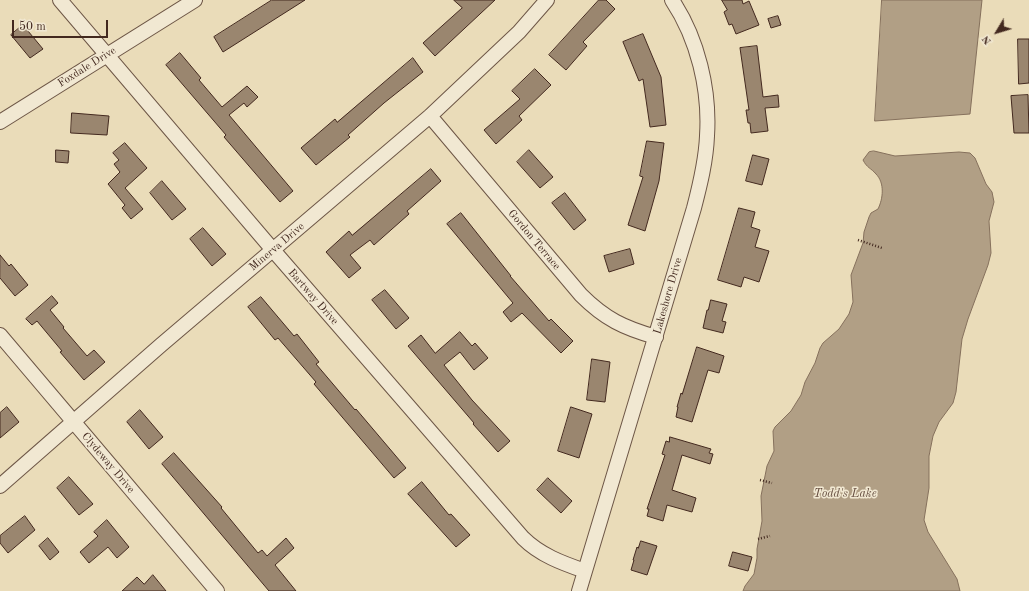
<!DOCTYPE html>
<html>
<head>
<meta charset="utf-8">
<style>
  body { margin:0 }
  #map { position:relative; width:1029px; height:591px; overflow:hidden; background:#eadcb9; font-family:"Old Standard TT",serif }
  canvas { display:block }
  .north { position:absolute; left:977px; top:12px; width:40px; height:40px; -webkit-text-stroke:3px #f1e8d2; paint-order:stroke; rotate:232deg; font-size:11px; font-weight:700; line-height:16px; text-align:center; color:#43291f }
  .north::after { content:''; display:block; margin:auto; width:14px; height:18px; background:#43291f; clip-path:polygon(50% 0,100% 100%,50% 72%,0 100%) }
  .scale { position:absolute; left:12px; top:20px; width:96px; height:18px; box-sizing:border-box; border:2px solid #43291f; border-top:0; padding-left:5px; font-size:12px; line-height:14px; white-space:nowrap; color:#43291f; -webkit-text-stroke:3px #f1e8d2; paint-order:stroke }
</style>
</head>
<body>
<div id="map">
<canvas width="1029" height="591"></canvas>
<div class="north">N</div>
<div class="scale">50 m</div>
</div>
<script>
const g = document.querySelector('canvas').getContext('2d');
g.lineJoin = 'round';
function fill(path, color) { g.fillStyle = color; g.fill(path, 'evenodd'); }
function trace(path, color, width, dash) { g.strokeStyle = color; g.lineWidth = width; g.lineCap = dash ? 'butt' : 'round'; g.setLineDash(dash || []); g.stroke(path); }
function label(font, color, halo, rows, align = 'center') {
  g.font = font + ' "Old Standard TT",serif'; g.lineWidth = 3; g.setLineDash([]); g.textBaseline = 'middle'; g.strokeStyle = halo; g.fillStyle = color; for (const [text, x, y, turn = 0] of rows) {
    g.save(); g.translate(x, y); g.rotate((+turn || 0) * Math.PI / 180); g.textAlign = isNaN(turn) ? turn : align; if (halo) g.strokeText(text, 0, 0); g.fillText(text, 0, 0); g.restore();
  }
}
const water = new Path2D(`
  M882,0H982L970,114L875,121Z
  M874,151L895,156L959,152L970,153L975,158L986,184L992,192L994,202L989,221L991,253L988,265L968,319L962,339L956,392L953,403L939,422L933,436L929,456V488L924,520L928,532L957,579L960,591H743L745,586L754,574L757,558V549L762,521L761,496L767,466L774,451L773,431L775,427L791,411L801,395L805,382L815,363L820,348L823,343L839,329L849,314L853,302L851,275L863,243L864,232L869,217L871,213L878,209C883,199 885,183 876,174C871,168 867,168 863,160L869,152Z`);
fill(water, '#b19f85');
trace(water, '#85705c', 1);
const building = new Path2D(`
  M272,0H305L223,52L214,37Z
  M454,0H495L435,56L423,43L462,8Z
  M599,0H606L615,9L583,42L587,46L566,70L549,55Z
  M722,0H742L743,4L749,1L759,25L736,34L732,24L729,25L724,12L727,10Z
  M778,16L781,25L771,28L768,19Z
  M23,25L43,49L30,58L11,35Z
  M643,34L661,77L666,125L650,127L643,79L639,81L623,42Z
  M1018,39H1029V83L1019,84Z
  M757,46L763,97L778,95L779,107L765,108L768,131L751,133L750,123H748L746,110H749L740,48Z
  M180,53L201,78L199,80L222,107L247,86L258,97L247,107L244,103L229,115L293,191L280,202L224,137L226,135L166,65Z
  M413,58L423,72L384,103L348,135L350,137L316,165L301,148L335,119L337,122Z
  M535,69L551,85L519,116L522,120L496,144L484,130L520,99L512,91Z
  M1028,95L1029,133H1014L1011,96Z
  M72,113L109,116L107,135L71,133Z
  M647,141L664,143L659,181L645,231L628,225L643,177L640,176Z
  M125,143L147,168L125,188L143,209L131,219L122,208L125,205L108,184L120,172L114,164L119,160L113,153Z
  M56,150L69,151L68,163L56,162Z
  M529,150L553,177L540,188L517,162Z
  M753,155L769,159L762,185L746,181Z
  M431,169L441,181L407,211L409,214L374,245L370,240L350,255L361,268L349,278L326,252L349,231L352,235Z
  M162,181L186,209L172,220L150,193Z
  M565,193L586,220L574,230L552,203Z
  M739,208L755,212L751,227L760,230L755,247L769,251L759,282L744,277L741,287L718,280Z
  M461,213L511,276H510L549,321L551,319L573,341L561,353L522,313L511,322L503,312L513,303L447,224Z
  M203,228L226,254L212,266L190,239Z
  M630,249L634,264L609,272L604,256Z
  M0,255L9,266L11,264L28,285L15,296L0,278Z
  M385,290L409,318L396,329L372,300Z
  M52,296L58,303L50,310L64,327L63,328L87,356L94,350L105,362L84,380L60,352L62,351L37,321L32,325L26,319Z
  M261,297L294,336L297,334L319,362L316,364L355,410L356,409L406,468L394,478L314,384L316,382L278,338L275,340L248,307Z
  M711,300L727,304L722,321L726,322L723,333L703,328L707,310H708Z
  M460,332L472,346L475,343L488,358L474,370L460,352L444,365L472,400L510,441L498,452L473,424L474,423L408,346L421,335L435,353Z
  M697,347L724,356L719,373L708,370L692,422L676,417L678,407H677L681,393L682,394Z
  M592,359L610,362L605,402L587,400Z
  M7,407L19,422L0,438V413Z
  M571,407L592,414L579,458L558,451Z
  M140,410L163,437L149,449L127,422Z
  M670,437L711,449L709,453L713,454L710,464L682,455L672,490L696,498L692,512L667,505L663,521L647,516L649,509H647L665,455L662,454L666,441L669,442Z
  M174,453L222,507L221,508L258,553L262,550L267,556L286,538L294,548L275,565L296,591H269L162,464Z
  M69,477L93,504L79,515L57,488Z
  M548,478L572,501L561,513L537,490Z
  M422,482L449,515L451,514L470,535L456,547L408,494Z
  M25,516L35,530L8,553L0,543V536Z
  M107,520L129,547L117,558L108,547L89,563L80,552L98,536L94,532Z
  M48,538L59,552L50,560L39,546Z
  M641,541L657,546L647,575L631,570L634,560H633L637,547L638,548Z
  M733,552L752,557L748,571L729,566Z
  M153,575L166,591H122L137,577L144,584Z`);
fill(building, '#9a866f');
trace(building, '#43291f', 1);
const minor = new Path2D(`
  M60,0L273,250L523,538C540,555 562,563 585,571
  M430,116L581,295C605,319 624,328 656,337
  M0,122L195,0
  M0,335L217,591
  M0,486L161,345L430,116L519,32L547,0
  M579,591L694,208C700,185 706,161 707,136C710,90 698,39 672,0`);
trace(minor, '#6d5646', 16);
trace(new Path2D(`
  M858,240L882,248
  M760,480L772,483
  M758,539L770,536`), '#43291f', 2.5, [1, 2]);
trace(minor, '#f1e8d2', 14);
label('11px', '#43291f', '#f1e8d2', [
  ["Foxdale Drive",87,67,-32],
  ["Gordon Terrace",534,240,50],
  ["Minerva Drive",277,247,-40],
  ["Lakeshore Drive",668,296,-74],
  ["Bartway Drive",313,297,49],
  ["Clydeway Drive",108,463,50]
]);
label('italic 12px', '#644c3e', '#f1e8d2', [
  ["Todd's Lake",845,494]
]);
</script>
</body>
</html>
